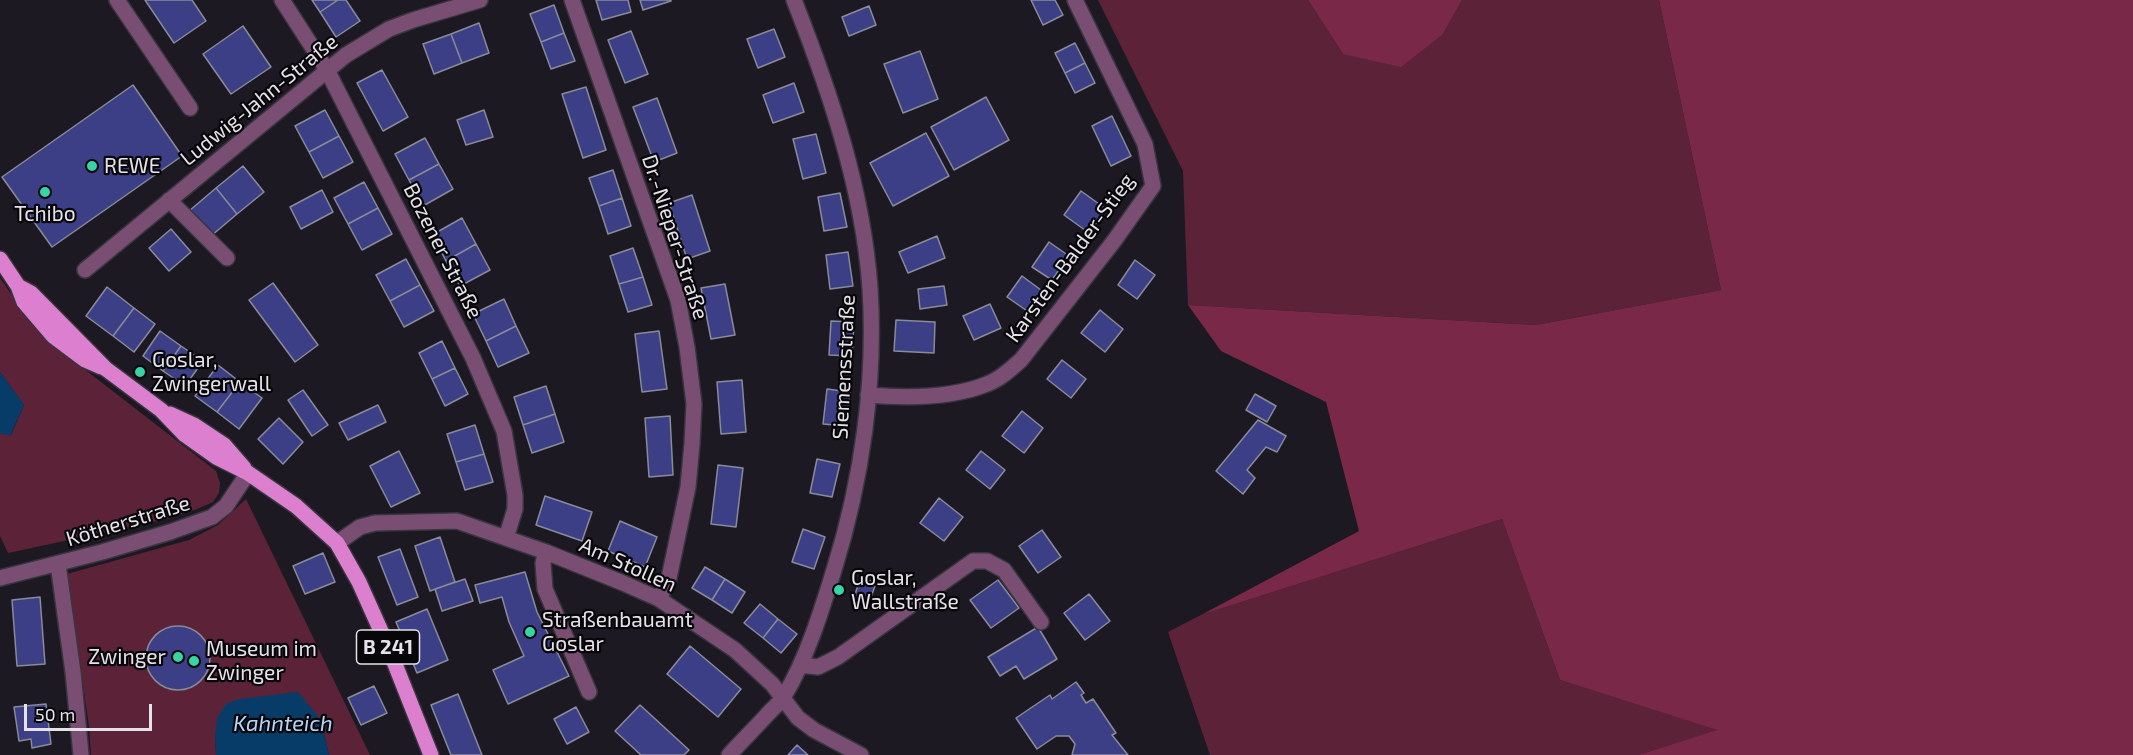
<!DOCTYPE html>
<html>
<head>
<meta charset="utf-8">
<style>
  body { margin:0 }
  #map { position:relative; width:2133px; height:755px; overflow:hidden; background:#1d1923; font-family:"Exo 2",sans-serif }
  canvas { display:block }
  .scale { position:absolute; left:24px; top:704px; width:128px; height:27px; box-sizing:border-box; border:3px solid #e5e2e9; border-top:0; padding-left:8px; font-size:18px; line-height:21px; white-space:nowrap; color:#e5e2e9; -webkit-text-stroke:4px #070609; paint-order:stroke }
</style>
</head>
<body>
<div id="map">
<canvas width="2133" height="755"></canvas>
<div class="scale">50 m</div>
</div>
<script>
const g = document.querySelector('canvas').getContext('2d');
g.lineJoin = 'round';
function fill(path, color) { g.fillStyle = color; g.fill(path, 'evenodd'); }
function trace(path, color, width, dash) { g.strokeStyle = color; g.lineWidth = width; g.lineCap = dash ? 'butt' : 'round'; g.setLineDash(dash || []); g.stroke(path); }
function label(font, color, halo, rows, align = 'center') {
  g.font = font + ' "Exo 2",sans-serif'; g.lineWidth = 4.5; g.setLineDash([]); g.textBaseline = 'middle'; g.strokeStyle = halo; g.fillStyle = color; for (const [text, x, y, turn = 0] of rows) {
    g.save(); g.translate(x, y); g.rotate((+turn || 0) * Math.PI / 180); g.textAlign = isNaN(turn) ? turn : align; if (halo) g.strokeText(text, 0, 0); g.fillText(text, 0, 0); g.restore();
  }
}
fill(new Path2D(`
  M1098,0H1308L1343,54L1443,34L1462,0H1659L1721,290L1536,325L1188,305L1183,171Z
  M0,278L18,304L48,341L216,471L220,483L219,493L213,502L197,509L167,519L8,553L0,536V433L11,435L24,405L0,372Z
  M246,499L370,755H329L321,720L215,736L216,755H91L89,726L67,574L189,540L218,525Z
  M1502,519L1560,680L1718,730L1638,755H1210L1168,632L1201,615Z`), '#5c2338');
fill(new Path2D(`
  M1308,0H1462L1443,34L1401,67L1343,54Z
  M1659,0H2133V755H1638L1717,730L1560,680L1502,519L1201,615L1359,531L1326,402L1221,351L1188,305L1536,325L1721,290Z`), '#792847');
fill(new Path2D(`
  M0,372L24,405L10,436L0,433Z
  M298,692L321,720L329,755H216L215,736L217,718L226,704L239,699Z`), '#073c68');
const building = new Path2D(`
  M145,0H192L206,21L174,43Z
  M312,0H338L320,12Z
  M338,0H346L360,21L336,37L320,12Z
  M596,0H628L631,12L602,20Z
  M640,0H671V1L643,10Z
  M1031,0H1055L1063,15L1043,25Z
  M554,5L564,33L541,42L530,14Z
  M869,6L876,25L849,36L842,17Z
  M479,23L489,53L462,63L451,34Z
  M243,26L271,67L231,94L203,54Z
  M774,29L785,57L758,68L747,39Z
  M631,31L648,74L625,83L608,40Z
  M564,33L575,61L551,69L541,42Z
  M451,34L462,63L434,74L423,44Z
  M1075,43L1085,63L1065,73L1055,53Z
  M920,51L938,99L903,113L884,64Z
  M1085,63L1095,83L1075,93L1065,73Z
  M382,70L408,117L383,131L357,83Z
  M794,83L804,112L773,123L763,95Z
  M133,85L182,156L52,247L2,177Z
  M586,87L606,150L583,158L562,94Z
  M986,97L1009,140L954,170L931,127Z
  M657,98L677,153L654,162L633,107Z
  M325,110L339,136L309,152L295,126Z
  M484,110L493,137L466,145L457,120Z
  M1112,116L1131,156L1111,166L1092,126Z
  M926,133L949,176L893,206L870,163Z
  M816,134L826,173L803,179L793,139Z
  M339,136L353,162L323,178L309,152Z
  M425,138L439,164L409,180L395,154Z
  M439,164L453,189L423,206L409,180Z
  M243,166L264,192L237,214L216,188Z
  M613,170L622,198L599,206L589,178Z
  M364,182L378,208L348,224L334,198Z
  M216,188L237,214L211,236L189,211Z
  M322,190L333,212L301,229L290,207Z
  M1081,191L1106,209L1089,233L1064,215Z
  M840,193L847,227L824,231L818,197Z
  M692,195L710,251L687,259L669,203Z
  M622,198L631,226L608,234L599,206Z
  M378,208L392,234L362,250L348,224Z
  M462,218L476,244L446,261L432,235Z
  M171,229L191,252L169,271L149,248Z
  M937,236L945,258L908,273L899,252Z
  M1049,242L1069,256L1052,280L1032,267Z
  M476,244L490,270L460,286L446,261Z
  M633,248L643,277L619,284L610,256Z
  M848,252L853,286L830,289L826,255Z
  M406,259L420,285L390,301L376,275Z
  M1135,260L1155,275L1137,299L1118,285Z
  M1022,276L1045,293L1030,313L1007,297Z
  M643,277L652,305L628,312L619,284Z
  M273,283L318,345L295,362L249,300Z
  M725,284L735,335L711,339L701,288Z
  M420,285L434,311L404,327L390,301Z
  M944,286L947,305L920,309L918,289Z
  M107,287L134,308L113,336L86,316Z
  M504,299L516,326L486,341L473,314Z
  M990,304L1001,328L974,340L963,316Z
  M134,308L155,324L134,352L113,336Z
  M1100,310L1123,329L1105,352L1081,333Z
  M896,320L935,322L934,353L894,351Z
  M831,321L854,322L852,356L829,355Z
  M516,326L529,353L498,367L486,341Z
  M160,331L181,346L163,371L143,356Z
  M659,331L667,389L642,392L635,334Z
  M442,341L455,368L432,379L419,353Z
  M181,346L203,361L185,386L163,371Z
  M1062,360L1086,379L1071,398L1047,379Z
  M218,365L240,382L217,412L195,396Z
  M455,368L468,394L445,406L432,379Z
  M742,380L746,432L721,434L717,382Z
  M240,382L262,398L239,429L217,412Z
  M546,386L555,414L523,425L514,397Z
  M827,389L850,392L846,426L823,424Z
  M303,390L328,425L312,436L288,400Z
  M1255,394L1276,406L1267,422L1246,410Z
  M378,405L386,422L348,440L339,423Z
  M1022,411L1043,428L1024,453L1002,436Z
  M555,414L564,442L532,453L523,425Z
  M670,416L673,475L649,477L645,418Z
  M279,418L303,442L283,464L258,439Z
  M1258,420L1286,436L1277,452L1266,447L1247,470L1255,478L1243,494L1216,471Z
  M475,425L484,454L456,462L447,434Z
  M399,451L420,493L391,507L370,466Z
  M981,451L1005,470L990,489L966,470Z
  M484,454L493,482L465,490L456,462Z
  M817,459L840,464L832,497L810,493Z
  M718,465L743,468L736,527L711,524Z
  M545,496L592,512L582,541L536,525Z
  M939,498L963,517L944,541L920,523Z
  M620,521L657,537L645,567L608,551Z
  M803,529L825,537L814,569L792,562Z
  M1042,530L1061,557L1038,573L1019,546Z
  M440,537L455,582L430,591L415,546Z
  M400,549L418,597L397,605L378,557Z
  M323,553L335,582L305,594L293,566Z
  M705,567L725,579L712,600L692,588Z
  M525,572L537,612L569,676L508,704L493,670L524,656L509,622L502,597L480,603L475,585Z
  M861,577L876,583L869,603L854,597Z
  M465,579L473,601L442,611L435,589Z
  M725,579L745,592L732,613L712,600Z
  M998,580L1019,608L991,628L970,600Z
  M1089,594L1110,621L1085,640L1064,613Z
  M40,597L45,664L17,666L12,600Z
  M760,604L778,619L763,638L744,623Z
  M427,609L448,660L417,673L396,622Z
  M778,619L797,634L781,653L763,638Z
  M146 658a32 32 0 1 1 64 0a32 32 0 1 1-64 0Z
  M1038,627L1057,659L1024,679L1016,666L1000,676L988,657Z
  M690,646L741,689L718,717L667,674Z
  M1076,682L1084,693L1081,695L1086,703L1093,699L1116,733L1112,735L1128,755H1072L1075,744L1069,736H1056L1037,749L1016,718L1050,695L1052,699Z
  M374,686L387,713L361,725L348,698Z
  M458,694L482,755H451L431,705Z
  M46,704L51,744L32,748L31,739L19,741L14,707Z
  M640,705L689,750L684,755H641L615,731Z
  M576,707L589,732L567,744L554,719Z
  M797,745L808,755H788Z`);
fill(building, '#3c3f86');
trace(building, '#888b98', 1.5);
const minor = new Path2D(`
  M117,0L190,108
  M282,0L327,70L473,358L504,431L515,495V509L506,538
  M572,0L678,300L687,347L694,404L692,444L688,487L669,578L659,599
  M169,200L227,258
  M85,270L346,55L389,29L413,20L480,0
  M868,395C904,398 953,398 987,384C1000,379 1011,369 1021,360L1114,241L1153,186L1145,144L1075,0
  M337,543L360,527L375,523L457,521L546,552L623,583L659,599L735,650L772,684L798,718L814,730L861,755
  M546,552L543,563L545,589L589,692
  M58,564L73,672L81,755
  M0,578L102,552L170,532L212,517L226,506L248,473
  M800,665L818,667L838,657L973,561H987L1004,570L1041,622
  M729,755C741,742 754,729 766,716C772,709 780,703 784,696C806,661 822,609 834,570C862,480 876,382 870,288C863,189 830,92 794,0`);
const major = new Path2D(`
  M0,259L18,286L24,302L53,336L85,360L101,367
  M18,286L31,293L106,369L161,410L185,435L216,457L248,473L296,506L337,543L359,582L389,649L431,755
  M170,414L194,425L224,445L244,468`);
trace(minor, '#39353f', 18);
trace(major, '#39353f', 18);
trace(minor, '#7a4e73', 15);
trace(major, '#db7fce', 15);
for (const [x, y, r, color] of [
  [92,166,6,"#37d4a6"],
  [45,192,6,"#37d4a6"],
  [140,372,6,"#37d4a6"],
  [839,590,6,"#37d4a6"],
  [530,632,6,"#37d4a6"],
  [178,657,6,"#37d4a6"],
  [194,661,6,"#37d4a6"]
]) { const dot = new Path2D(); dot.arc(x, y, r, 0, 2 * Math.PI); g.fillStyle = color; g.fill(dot); trace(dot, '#070609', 2); }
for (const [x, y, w] of [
  [388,647,63]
]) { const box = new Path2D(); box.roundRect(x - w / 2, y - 17, w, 34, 4.5); g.fillStyle = '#070609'; g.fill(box); trace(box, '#e5e2e9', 1.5); }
label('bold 20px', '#e5e2e9', null, [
  ["B 241",388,647]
]);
label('21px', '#e5e2e9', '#070609', [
  ["Ludwig-Jahn-Straße",259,100,-39],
  ["Dr.-Nieper-Straße",675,237,72],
  ["Bozener Straße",443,251,63],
  ["Karsten-Balder-Stieg",1070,258,-54],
  ["Siemensstraße",844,367,-87],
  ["Kötherstraße",128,521,-17],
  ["Am Stollen",628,565,24]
]);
label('21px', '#e5e2e9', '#070609', [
  ["REWE",104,166],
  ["Tchibo",45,214,"center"],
  ["Goslar,",152,360],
  ["Zwingerwall",152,384],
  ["Goslar,",851,578],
  ["Wallstraße",851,602],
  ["Straßenbauamt",542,620],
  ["Goslar",542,644],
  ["Museum im",206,649],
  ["Zwinger",206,673],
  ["Zwinger",166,657,"right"]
], 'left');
label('italic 22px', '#b5d5f7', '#070609', [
  ["Kahnteich",283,724]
]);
</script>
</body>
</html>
